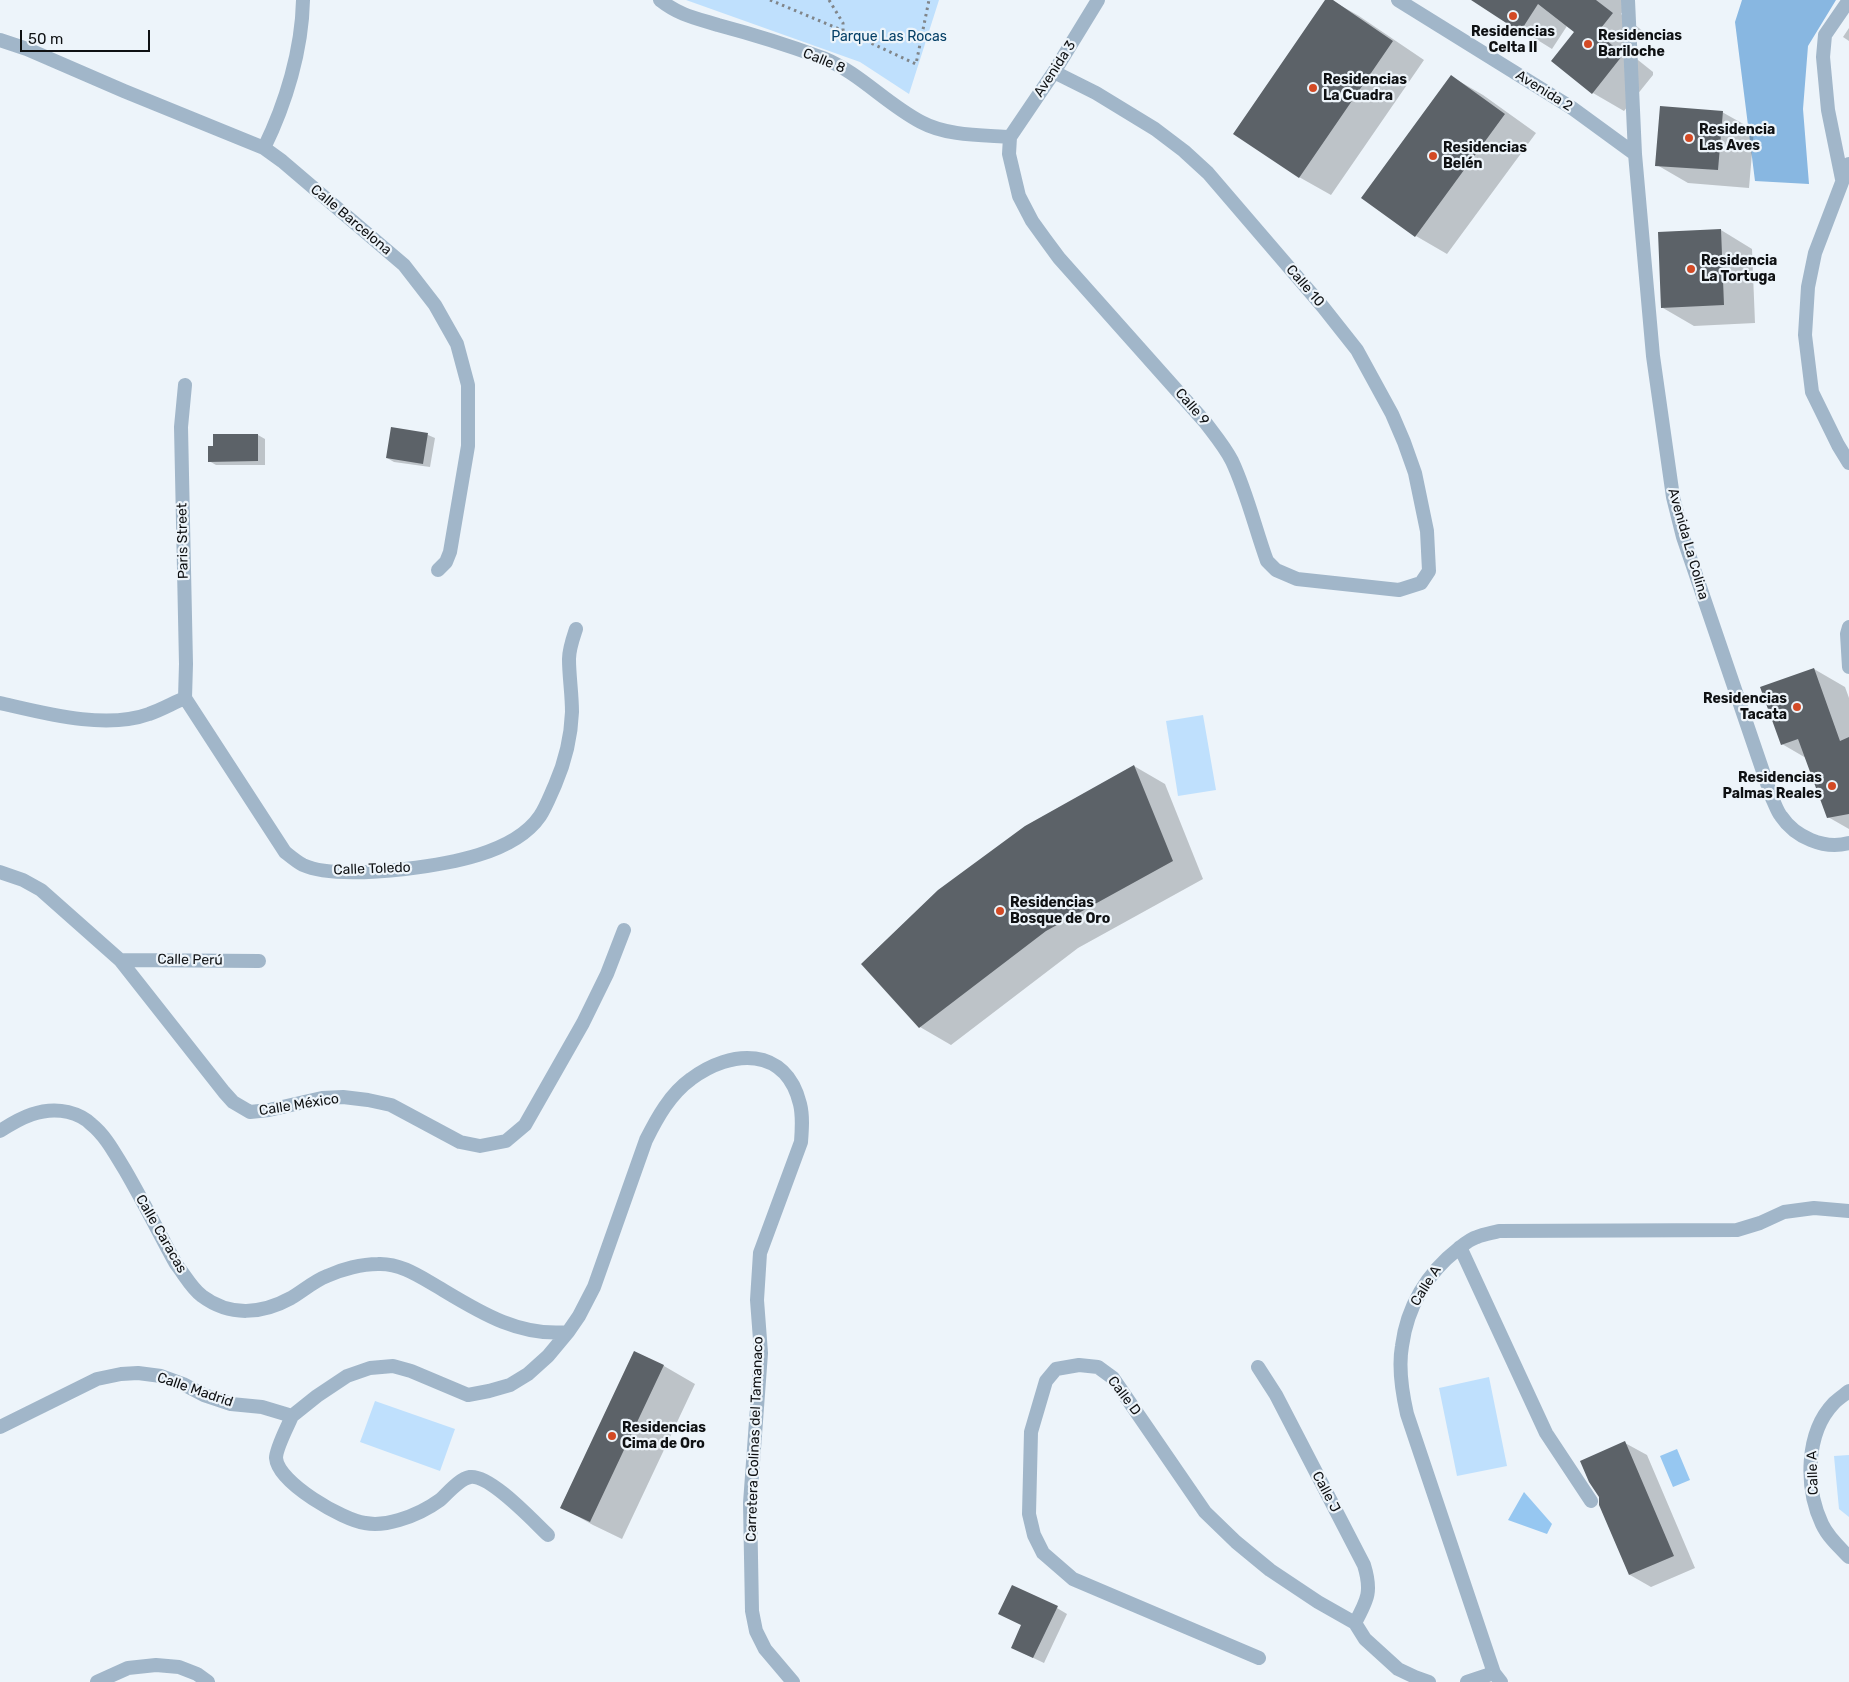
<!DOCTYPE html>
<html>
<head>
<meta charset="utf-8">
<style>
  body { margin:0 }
  #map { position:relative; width:1849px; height:1682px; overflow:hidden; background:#edf4fa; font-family:Rubik,sans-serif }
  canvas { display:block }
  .scale { position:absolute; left:20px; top:30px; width:130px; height:22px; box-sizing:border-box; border:2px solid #0f1113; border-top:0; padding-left:6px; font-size:15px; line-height:18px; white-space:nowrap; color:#0f1113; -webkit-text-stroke:4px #edf4fa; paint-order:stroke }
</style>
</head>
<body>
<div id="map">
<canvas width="1849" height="1682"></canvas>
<div class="scale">50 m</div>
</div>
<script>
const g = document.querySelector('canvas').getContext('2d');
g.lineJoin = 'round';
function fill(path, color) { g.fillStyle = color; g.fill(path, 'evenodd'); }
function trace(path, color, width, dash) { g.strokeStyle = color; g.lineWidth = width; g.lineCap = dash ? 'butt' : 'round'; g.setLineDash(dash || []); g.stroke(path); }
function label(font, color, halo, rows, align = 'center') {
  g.font = font + ' Rubik,sans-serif'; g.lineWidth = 4.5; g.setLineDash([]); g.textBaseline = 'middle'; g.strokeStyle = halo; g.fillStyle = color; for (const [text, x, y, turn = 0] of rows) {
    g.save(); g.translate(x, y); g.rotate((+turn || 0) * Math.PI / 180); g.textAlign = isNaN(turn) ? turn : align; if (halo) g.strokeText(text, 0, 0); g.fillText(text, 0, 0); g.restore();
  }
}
fill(new Path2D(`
  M686,0H939L909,94L860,62Z
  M1203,715L1216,790L1178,796L1166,721Z
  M1489,1377L1507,1466L1457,1476L1439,1388Z
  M375,1401L455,1429L440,1471L360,1442Z
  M1849,1455V1517L1839,1509L1834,1456Z`), '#bfe0fd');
fill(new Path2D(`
  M1742,0H1836L1808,46L1803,109L1809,184L1755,181L1735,22Z`), '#88b7e1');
fill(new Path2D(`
  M1677,1449L1690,1480L1673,1487L1660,1456Z
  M1524,1492L1552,1524L1547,1534L1508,1520Z`), '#96c7f1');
fill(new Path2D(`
  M1327,0H1331L1359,16L1424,60L1331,195L1299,177Z
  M1473,0H1631L1621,14L1644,32L1628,52L1653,72V75L1624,111L1593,93L1576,32L1567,26L1552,49Z
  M1849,28V41L1843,37Z
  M1452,77L1483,95L1536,133L1447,254L1416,236Z
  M1722,112L1754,130L1749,188L1688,183L1657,165Z
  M1721,230L1752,249L1755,323L1694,326L1663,308Z
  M392,429L428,435L435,438L430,467L394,462L387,458Z
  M258,435L265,439V465H216L209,461L215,447Z
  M1814,669L1845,687L1849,698V829L1828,817L1806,758L1782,744Z
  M1134,766L1165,784L1203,879L1078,948L951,1045L920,1027Z
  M635,1352L664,1366L695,1384L622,1539L593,1525L561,1507Z
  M1625,1443L1647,1455L1695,1568L1651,1587L1630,1575Z
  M1057,1608L1067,1614L1044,1663L1023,1653Z`), '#0003');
fill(new Path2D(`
  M1325,0H1333L1393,41L1299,178L1233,134Z
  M1471,0H1596L1613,13L1597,33L1622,53V56L1592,94L1551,61L1574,32L1538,4L1520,32Z
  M1451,75L1505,114L1415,237L1361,198Z
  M1660,106L1723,111L1718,170L1655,166Z
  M1721,229L1724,305L1661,308L1658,232Z
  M391,427L428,433L423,464L386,458Z
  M213,434H258V461L208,462V446H213Z
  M1814,668L1840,741L1849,737V814L1827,818L1798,739L1781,745L1760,687Z
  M1134,765L1173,861L1046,931L919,1028L861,964L938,890L1025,826Z
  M634,1351L664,1365L590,1522L560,1508Z
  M1625,1441L1674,1556L1629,1575L1599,1505V1497L1589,1482L1580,1461Z
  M1012,1585L1058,1606L1033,1658L1011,1648L1021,1625L998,1614Z`), '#5c6268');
trace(new Path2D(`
  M770,0L849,33L916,64L929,0
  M829,0L843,23V30`), '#808589', 3, [2.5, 4]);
trace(new Path2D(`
  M660,0C679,15 695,18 718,25C752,34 790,46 823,58C860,73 885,103 921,122C947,136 981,135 1010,137
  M1398,0L1572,108L1635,154
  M1628,0L1635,154L1653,356L1673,497L1683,537L1772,798C1775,804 1777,811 1781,816C1795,837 1824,850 1849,843
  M0,40L27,49L124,91L264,148L282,161L404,265L435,305L457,344L468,385V446L450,552L446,562L438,570
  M1010,137L1009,154L1019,196L1032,221L1045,239L1059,258L1205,422C1214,434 1225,447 1232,461C1247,493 1255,528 1267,561L1276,570L1297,579L1399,590L1421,583L1429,571L1427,531L1415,473L1404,442L1392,414L1357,350L1323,307L1208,173L1184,151L1155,129L1096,93L1054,72
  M1010,137L1054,72L1098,0
  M264,148C286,103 302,50 303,0
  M1849,164L1815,253L1808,287L1805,335L1812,392L1838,445L1849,463
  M1842,179L1828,110L1823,57L1825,35L1849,0
  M1849,627L1847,634L1849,667
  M185,698L285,852C290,856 297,862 303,865C327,876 378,872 405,869C447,864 514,854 540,816C546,807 550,796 555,785C565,762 571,738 572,712C572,694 569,676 569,659C569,649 573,638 576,629
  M185,698L186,664L181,427L185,385
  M0,703C44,713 105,730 149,714C161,710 173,703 185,698
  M0,872L23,880L41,890L120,960L224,1092L233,1102L250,1112L269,1110L322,1098L343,1097L368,1100L391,1105L460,1142L480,1146L506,1141L525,1125L583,1023L607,974L624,930
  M120,960L259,961
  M0,1131C20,1118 42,1106 68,1112C76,1114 85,1118 91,1124C106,1136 115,1154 125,1170C143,1201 159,1233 176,1264C184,1274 192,1289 202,1296C230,1317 262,1314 291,1298C303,1291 314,1281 327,1276C342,1269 362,1264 378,1264C400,1263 419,1276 438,1287C478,1311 518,1337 568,1332
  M1460,1247L1546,1433L1591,1501
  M1258,1367L1276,1395L1364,1565C1372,1591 1368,1599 1355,1623
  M1849,1391C1844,1395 1838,1399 1834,1403C1805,1433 1805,1488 1822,1524C1828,1537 1839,1547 1849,1557
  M292,1416L317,1396L347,1376L370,1368L393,1366L411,1371L468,1395L489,1391L510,1385L528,1374L548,1356L568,1332L579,1316L594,1287L646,1140C657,1118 670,1094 691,1079C731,1049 786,1046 800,1104C803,1116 802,1129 801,1142L760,1253L757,1300L761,1353L750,1503L752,1611L756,1631L765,1649L793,1682
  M292,1416C288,1426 276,1448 276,1458C278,1483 343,1520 365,1523C376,1525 389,1523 399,1520C413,1516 429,1508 440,1500C448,1493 459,1479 470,1477C490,1474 533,1521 548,1535
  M0,1427L97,1379L121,1374L138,1373L161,1376L183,1384L204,1395L231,1404L262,1407L292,1416
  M1259,1658L1073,1579L1043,1553L1034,1535L1029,1514L1031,1432L1046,1381L1056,1369L1079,1365L1098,1367L1113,1378L1205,1512L1236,1542L1270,1570L1318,1602L1355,1623L1365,1639L1398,1669L1415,1677L1429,1682
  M97,1682L128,1668L156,1665L179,1667L197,1674L208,1682
  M1467,1682L1494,1673
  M1501,1682L1494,1673L1407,1414C1402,1392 1398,1368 1402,1346C1407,1307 1427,1273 1458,1249C1463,1245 1470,1239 1477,1237C1484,1234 1492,1233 1499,1231L1737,1230L1760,1223L1784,1212L1814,1208L1849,1211`), '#a1b6c9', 14);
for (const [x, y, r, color] of [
  [1513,16,5,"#d34a25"],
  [1588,44,5,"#d34a25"],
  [1313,88,5,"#d34a25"],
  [1689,138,5,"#d34a25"],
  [1433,156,5,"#d34a25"],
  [1691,269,5,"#d34a25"],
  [1797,707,5,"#d34a25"],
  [1832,786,5,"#d34a25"],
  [1000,911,5,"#d34a25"],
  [612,1436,5,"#d34a25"]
]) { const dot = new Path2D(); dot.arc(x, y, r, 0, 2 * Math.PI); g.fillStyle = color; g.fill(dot); trace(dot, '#edf4fa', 2); }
label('bold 14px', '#0f1113', '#edf4fa', [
  ["Residencias",1513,32,"center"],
  ["Celta II",1513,48,"center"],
  ["Residencias",1598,36],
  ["Bariloche",1598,52],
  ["Residencias",1323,80],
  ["La Cuadra",1323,96],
  ["Residencia",1699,130],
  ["Las Aves",1699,146],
  ["Residencias",1443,148],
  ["Belén",1443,164],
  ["Residencia",1701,261],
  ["La Tortuga",1701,277],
  ["Residencias",1787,699,"right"],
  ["Tacata",1787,715,"right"],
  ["Residencias",1822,778,"right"],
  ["Palmas Reales",1822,794,"right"],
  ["Residencias",1010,903],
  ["Bosque de Oro",1010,919],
  ["Residencias",622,1428],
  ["Cima de Oro",622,1444]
], 'left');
label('14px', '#043f66', '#edf4fa', [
  ["Parque Las Rocas",889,37]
]);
label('14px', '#0f1113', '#edf4fa', [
  ["Calle 8",824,61,22],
  ["Avenida 3",1055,69,-57],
  ["Avenida 2",1544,91,32],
  ["Calle Barcelona",351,220,40],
  ["Calle 10",1305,286,49],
  ["Calle 9",1192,407,49],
  ["Paris Street",183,541,-91],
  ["Avenida La Colina",1688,544,74],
  ["Calle Toledo",372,869,-2],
  ["Calle Perú",190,960,1],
  ["Calle México",299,1105,-9],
  ["Calle Caracas",161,1234,60],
  ["Calle A",1426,1286,-58],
  ["Calle Madrid",195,1390,19],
  ["Calle D",1124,1396,53],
  ["Carretera Colinas del Tamanaco",755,1439,-88],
  ["Calle A",1813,1473,-92],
  ["Calle J",1326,1492,62]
]);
</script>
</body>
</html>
